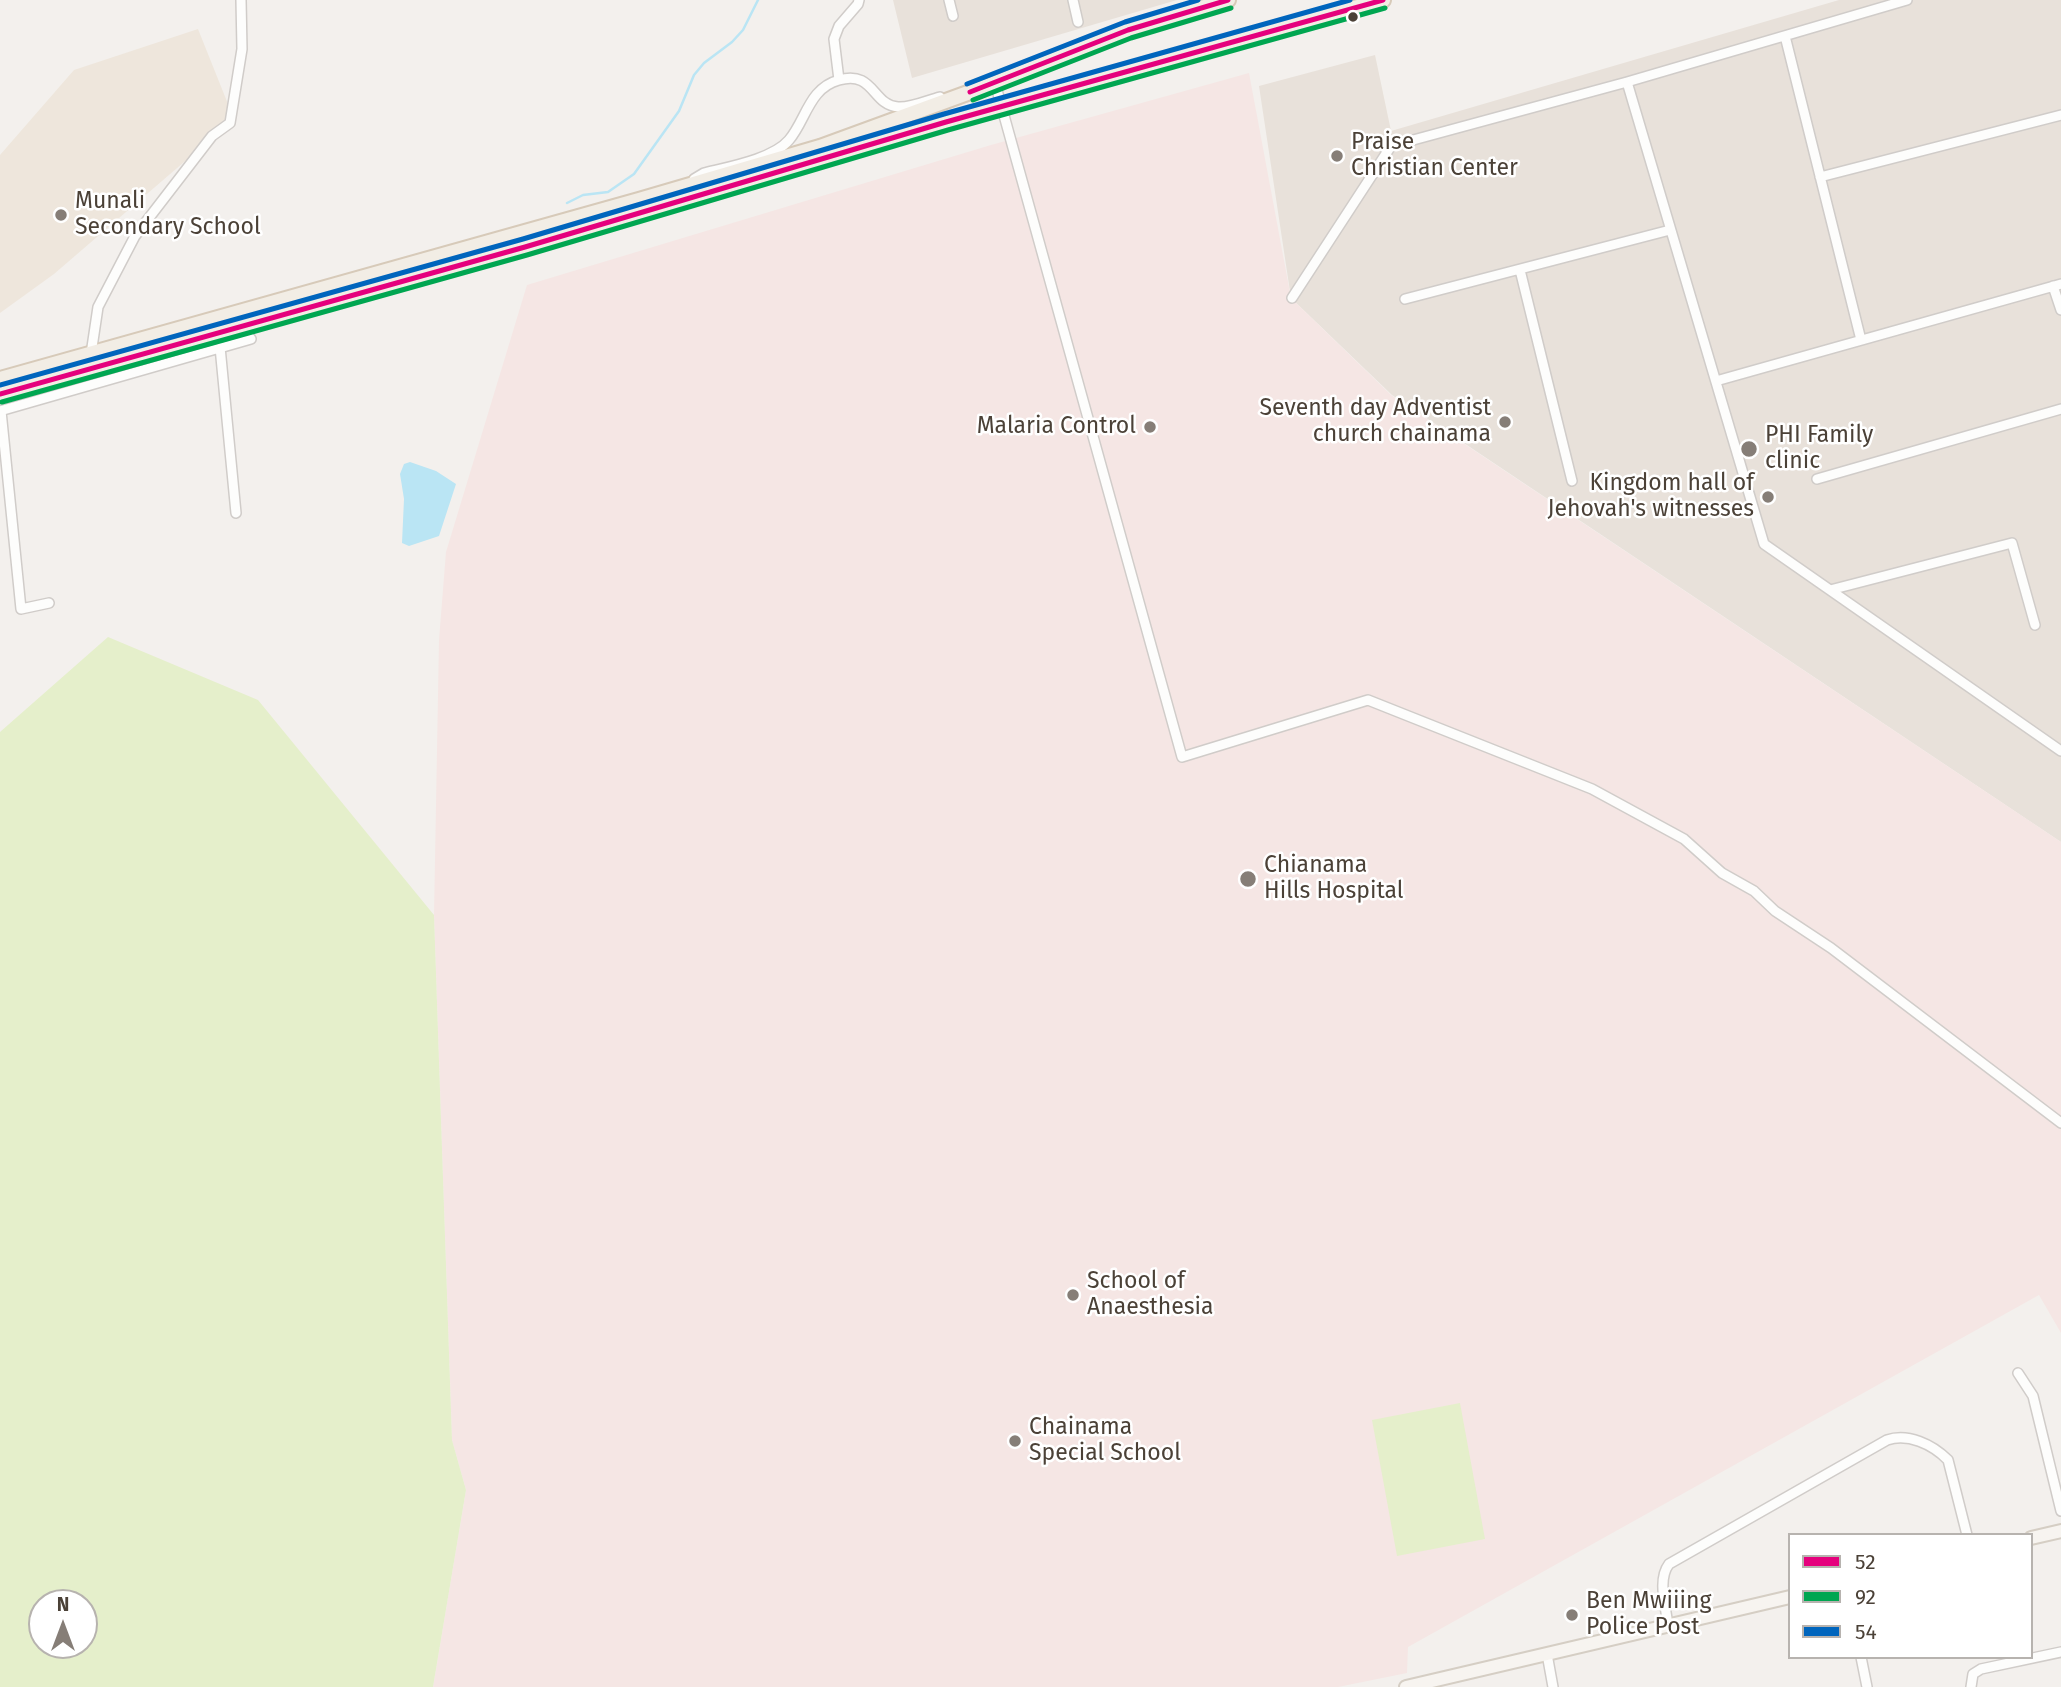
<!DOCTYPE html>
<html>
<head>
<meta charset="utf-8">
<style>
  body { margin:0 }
  #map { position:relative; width:2061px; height:1687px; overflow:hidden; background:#f3f0ed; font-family:"Fira Sans",sans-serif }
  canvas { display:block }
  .legend { position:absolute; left:1788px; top:1533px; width:245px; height:126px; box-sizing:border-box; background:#fff; border:2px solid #b7b3af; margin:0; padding:9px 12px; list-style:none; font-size:21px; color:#4b4137 }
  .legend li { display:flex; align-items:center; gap:14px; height:35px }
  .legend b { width:35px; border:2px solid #b7b3af }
  .north { position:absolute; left:28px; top:1589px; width:70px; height:70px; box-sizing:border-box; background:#fff; border:2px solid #b7b3af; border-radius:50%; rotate:0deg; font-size:19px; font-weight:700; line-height:28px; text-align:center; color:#4b4137 }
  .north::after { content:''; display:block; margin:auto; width:24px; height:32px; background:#867e77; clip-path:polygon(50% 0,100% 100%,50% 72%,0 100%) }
</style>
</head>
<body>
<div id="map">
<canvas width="2061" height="1687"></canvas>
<ul class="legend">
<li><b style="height:9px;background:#e5007d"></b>52</li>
<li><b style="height:9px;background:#00a651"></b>92</li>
<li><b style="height:9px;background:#0065bd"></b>54</li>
</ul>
<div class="north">N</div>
</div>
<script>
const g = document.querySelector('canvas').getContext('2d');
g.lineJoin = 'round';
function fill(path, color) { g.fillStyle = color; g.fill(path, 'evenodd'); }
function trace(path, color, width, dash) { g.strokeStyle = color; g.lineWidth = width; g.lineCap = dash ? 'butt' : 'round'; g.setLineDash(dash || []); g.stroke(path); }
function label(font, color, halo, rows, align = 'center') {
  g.font = font + ' "Fira Sans",sans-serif'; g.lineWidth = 5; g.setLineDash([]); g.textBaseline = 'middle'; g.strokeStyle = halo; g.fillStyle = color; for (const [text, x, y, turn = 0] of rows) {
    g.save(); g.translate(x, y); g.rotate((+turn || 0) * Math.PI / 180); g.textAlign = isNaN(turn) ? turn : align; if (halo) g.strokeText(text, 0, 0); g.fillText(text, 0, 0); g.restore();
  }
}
fill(new Path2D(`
  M893,0H1177L912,78Z
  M1839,0H2061V842L1392,395L1291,298L1259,86L1375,55L1391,131Z`), '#e8e1da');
fill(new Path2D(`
  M198,29L234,119L54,274L0,313V155L74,70Z`), '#eee6dc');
fill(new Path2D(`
  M1249,73L1291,298L1391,395L2061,842V1333L2039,1295L1408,1647L1407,1673L1338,1687H433L466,1490L452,1440L434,915L439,640L446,552L527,285L991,145Z`), '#f5e6e4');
fill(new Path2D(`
  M108,637L258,700L434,915L452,1440L466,1490L433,1687H0V732ZM42,1603H84V1645H42Z
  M1460,1403L1485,1539L1397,1556L1372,1420Z`), '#e5efcb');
fill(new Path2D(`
  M410,462L436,471L456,484L439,536L409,546L402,543L404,499L400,474L404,464Z`), '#bae5f4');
trace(new Path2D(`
  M567,203L583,195L608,192L634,174L679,111L694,75L704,63L732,42L743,30L758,0`), '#bae5f4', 2.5);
const street = new Path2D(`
  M949,0L953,16
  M1073,0L1078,22
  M1785,36L1861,340
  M839,80L834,39L839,26L858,4L859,0
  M1627,82L1764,544L2061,751
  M995,83L1182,757L1368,700L1592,789L1684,839L1722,873L1754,891L1775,911L1831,948L2061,1123
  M1820,177L2061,115
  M694,179L704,173C728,167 773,159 789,140C806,120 809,88 839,80C874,70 872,105 898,107C911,108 928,100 940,97
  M1520,270L1572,481
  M2053,286L2061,310
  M1292,298L1391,146L1627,82L1907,0
  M1405,299L1670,230
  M220,347L236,513
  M91,354L98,307L135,236L212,136L230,123L242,49L241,0
  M1716,381L2061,284
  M0,411L251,339L241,326
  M1,411L21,609L49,603
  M1817,479L2061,409
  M1830,590L2012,543L2035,625
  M2018,1373L2033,1396L2061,1511
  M1668,1626C1666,1606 1657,1580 1669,1564L1887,1440C1908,1433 1932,1444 1948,1460L1967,1535
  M1547,1654L1553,1687
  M1861,1657L1867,1687
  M1971,1687L1973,1674L1981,1669L2061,1652`);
const secondary = new Path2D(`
  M2031,1538L2061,1531
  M1406,1687L1790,1597`);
const primary = new Path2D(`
  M0,379L639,200L820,147L995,83L1128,30L1228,0
  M0,394L525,247L946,122L1383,0`);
trace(street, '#d0ccc9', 12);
trace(secondary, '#d5cec4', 16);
trace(primary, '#d7cab9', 18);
trace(street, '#fdfdfc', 9);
trace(secondary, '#f7f4f0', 12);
trace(primary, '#f2ede5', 14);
trace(new Path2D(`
  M970,92L1128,30L1228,0
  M0,394L525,247L946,122L1383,0`), '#e5007d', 5);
trace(new Path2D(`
  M973,100L1131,38L1231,8
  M2,402L527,255L948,130L1385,8`), '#00a651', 5);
trace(new Path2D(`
  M967,84L1125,22L1198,0
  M0,385L523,239L944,114L1350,0`), '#0065bd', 5);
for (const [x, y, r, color] of [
  [1353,17,6,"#4b4137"],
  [1337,156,7,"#867e77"],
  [61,215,7,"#867e77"],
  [1505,422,7,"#867e77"],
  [1150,427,7,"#867e77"],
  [1749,449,9,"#867e77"],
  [1768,497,7,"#867e77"],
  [1248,879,9,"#867e77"],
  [1073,1295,7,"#867e77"],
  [1015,1441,7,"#867e77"],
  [1572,1615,7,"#867e77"]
]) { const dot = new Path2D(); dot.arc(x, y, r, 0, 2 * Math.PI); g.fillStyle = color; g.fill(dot); trace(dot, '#fff', 2.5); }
label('23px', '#4b4137', '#fff', [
  ["Praise",1351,143],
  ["Christian Center",1351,169],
  ["Munali",75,202],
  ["Secondary School",75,228],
  ["Seventh day Adventist",1491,409,"right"],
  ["church chainama",1491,435,"right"],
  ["Malaria Control",1136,427,"right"],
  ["PHI Family",1765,436],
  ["clinic",1765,462],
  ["Kingdom hall of",1754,484,"right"],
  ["Jehovah's witnesses",1754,510,"right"],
  ["Chianama",1264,866],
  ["Hills Hospital",1264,892],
  ["School of",1087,1282],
  ["Anaesthesia",1087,1308],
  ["Chainama",1029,1428],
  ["Special School",1029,1454],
  ["Ben Mwiiing",1586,1602],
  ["Police Post",1586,1628]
], 'left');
</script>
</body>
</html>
